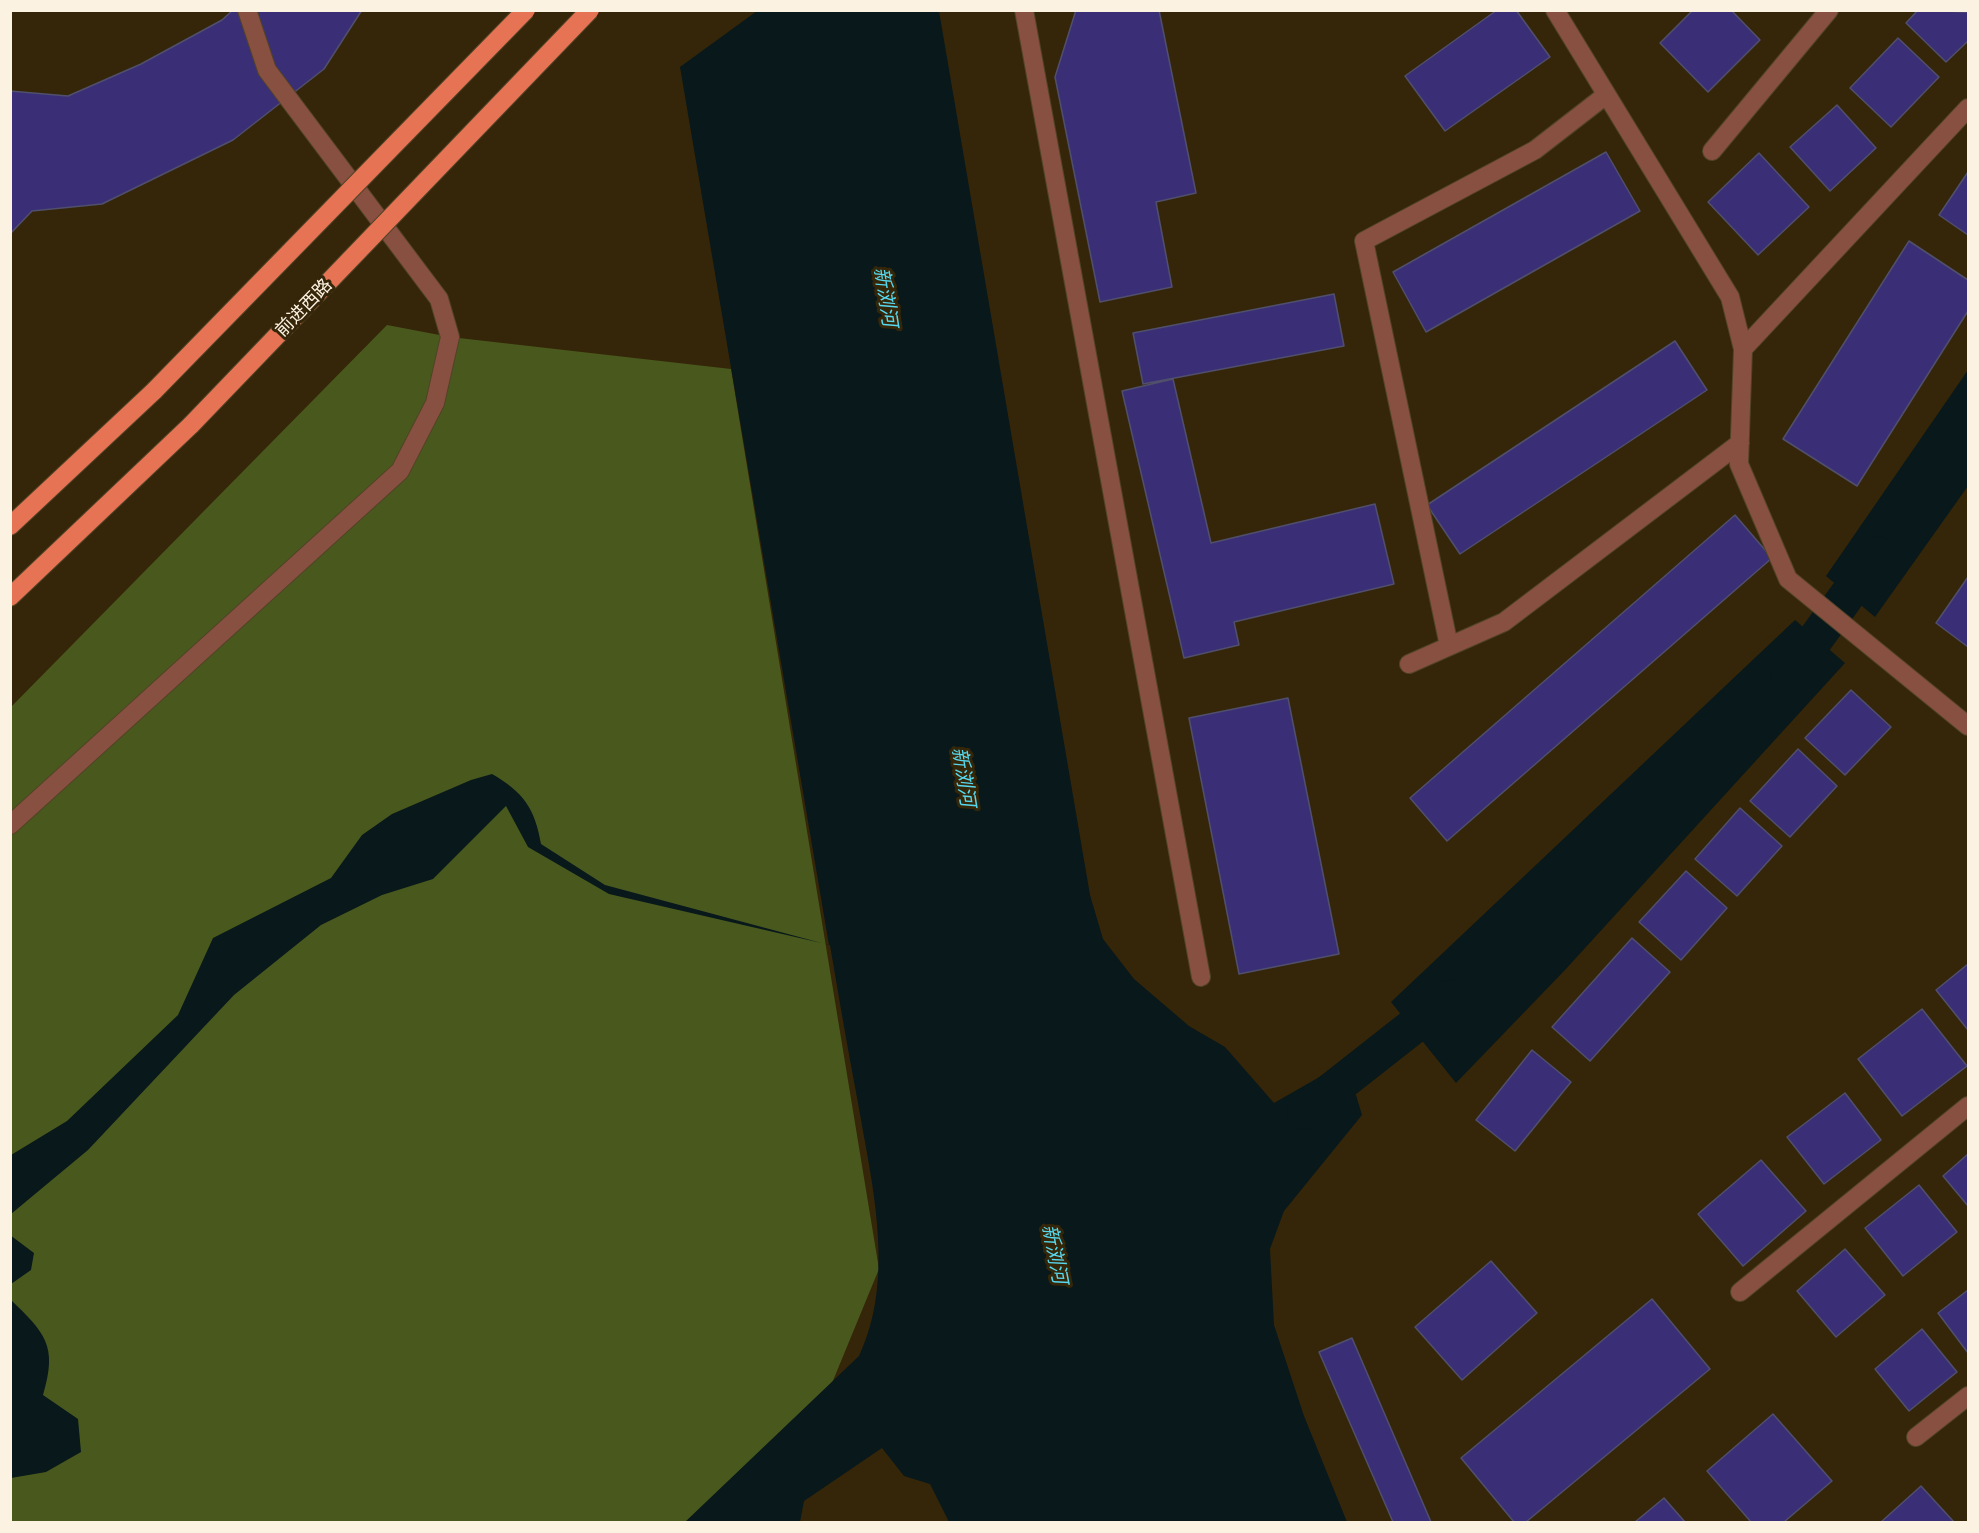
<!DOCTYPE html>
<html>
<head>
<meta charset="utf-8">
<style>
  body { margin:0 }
  #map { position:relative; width:1979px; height:1533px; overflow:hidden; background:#352609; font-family:Montserrat,sans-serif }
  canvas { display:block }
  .frame { position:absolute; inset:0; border:12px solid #fcf2e2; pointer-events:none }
</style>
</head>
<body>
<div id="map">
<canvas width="1979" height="1533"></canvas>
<div class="frame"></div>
</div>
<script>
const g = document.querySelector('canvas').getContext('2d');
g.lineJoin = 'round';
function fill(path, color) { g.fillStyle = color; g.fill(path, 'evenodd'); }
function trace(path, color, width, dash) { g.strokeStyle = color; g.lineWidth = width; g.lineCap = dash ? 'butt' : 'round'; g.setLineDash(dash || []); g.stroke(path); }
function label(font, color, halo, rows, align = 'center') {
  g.font = font + ' Montserrat,"Noto Sans SC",sans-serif'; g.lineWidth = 6; g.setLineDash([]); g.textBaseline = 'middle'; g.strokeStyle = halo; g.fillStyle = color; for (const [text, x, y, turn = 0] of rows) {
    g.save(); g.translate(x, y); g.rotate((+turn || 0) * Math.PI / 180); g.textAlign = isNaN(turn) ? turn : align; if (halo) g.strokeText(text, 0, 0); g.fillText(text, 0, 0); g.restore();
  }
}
fill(new Path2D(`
  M387,325L450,337L731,369L879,1269L832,1383L686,1522H11V707Z`), '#49591d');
fill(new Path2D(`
  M757,11H939L1090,895L1103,939L1134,979L1189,1026L1225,1047L1274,1103L1330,1071L1356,1095L1362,1115L1284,1211L1270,1249L1274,1325L1304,1416L1347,1522H949L930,1484L904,1476L882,1448L804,1501L800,1522H685L859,1356C896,1278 872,1184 858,1103C848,1051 839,998 830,945L609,894L528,847L506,806L433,879L382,895L321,925L234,995L88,1150L11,1214V1155L67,1121L178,1015L213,938L331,878L362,835L392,814L471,780L492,774C523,792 535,808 541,844L605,885L829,945L680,67Z
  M1968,370V486L1875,617L1826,576Z
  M1795,620L1845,663L1565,970L1456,1083L1391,1002Z
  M10,1235L34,1253L31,1270L11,1284Z
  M10,1299C45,1333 58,1345 43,1395L78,1419L81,1452L46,1472L11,1478Z`), '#08181b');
trace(new Path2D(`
  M1788,677L1877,554
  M1304,1112L1449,998`), '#08181b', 36);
const building = new Path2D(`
  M233,10H362L324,69L233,140L102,204L32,211L10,234V91L68,96L141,64L222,20Z
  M1076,10H1159L1196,193L1156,202L1172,287L1100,302L1055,77Z
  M1497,10H1516L1550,57L1445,131L1405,76Z
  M1693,10H1731L1760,40L1708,92L1660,43Z
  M1918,10L1968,12V41L1946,62L1906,23Z
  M1898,38L1939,77L1891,127L1850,88Z
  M1837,105L1876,148L1830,191L1790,147Z
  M1606,152L1640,211L1426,332L1393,272Z
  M1759,153L1809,207L1758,255L1708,202Z
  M1968,172V235L1939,215Z
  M1909,241L1968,280V311L1857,486L1783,439Z
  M1334,294L1344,346L1143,384L1133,333Z
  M1675,341L1707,390L1460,554L1427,505Z
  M1173,379L1211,543L1375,504L1394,584L1234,622L1239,645L1184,658L1122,391Z
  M1735,515L1772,558L1447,841L1410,798Z
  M1968,577V647L1936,623Z
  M1851,690L1891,727L1845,775L1805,738Z
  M1288,698L1339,954L1239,974L1189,718Z
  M1798,749L1837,786L1790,837L1750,801Z
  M1740,808L1782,846L1737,896L1695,859Z
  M1686,871L1727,908L1681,960L1639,922Z
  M1632,938L1670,972L1590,1061L1552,1027Z
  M1968,964V1030L1936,990Z
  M1922,1009L1967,1066L1902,1116L1858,1059Z
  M1532,1050L1571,1082L1515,1151L1476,1120Z
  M1845,1093L1881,1140L1824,1184L1787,1137Z
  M1968,1154V1206L1943,1176Z
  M1761,1160L1806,1211L1743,1266L1698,1214Z
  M1919,1185L1957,1232L1903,1276L1865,1228Z
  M1845,1249L1885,1295L1836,1337L1797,1291Z
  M1491,1261L1537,1313L1462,1380L1415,1327Z
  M1968,1290V1353L1938,1313Z
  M1652,1299L1710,1369L1526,1522H1514L1461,1458Z
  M1922,1329L1957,1372L1909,1411L1875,1369Z
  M1352,1338L1431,1522H1393L1319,1352Z
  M1773,1414L1832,1481L1784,1522H1751L1707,1471Z
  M1921,1486L1954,1522H1881Z
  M1664,1498L1685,1522H1635Z`);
fill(building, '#3a2f76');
trace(building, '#504f6c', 1.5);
const lane = new Path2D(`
  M1712,151L1829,10
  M1916,1437L1968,1396`);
const street = new Path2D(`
  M1024,10L1201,977
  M1555,10L1730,297L1743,349L1739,464L1788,579L1968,726
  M1743,349L1968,108
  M1449,646L1364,241L1535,150L1606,95
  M1409,664L1504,622L1740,443
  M10,825L400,471L435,403L450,337L439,299L267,70L247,10
  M1740,1292L1968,1106`);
const primary = new Path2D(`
  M10,526L154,391
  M10,597L191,425`);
trace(lane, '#514327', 20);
trace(street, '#514327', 20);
trace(primary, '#514327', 20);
trace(lane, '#885041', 18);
trace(street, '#885041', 18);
trace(primary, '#e67354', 18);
const primaryBridge = new Path2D(`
  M154,391L526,10
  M191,425L590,10`);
trace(primaryBridge, '#514327', 20, []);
trace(primaryBridge, '#e67354', 18);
label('18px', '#fcf2e2', '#352609', [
  ["前进西路",304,308,-46]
]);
label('italic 20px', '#56d8ef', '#352609', [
  ["新浏河",885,297,81],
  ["新浏河",963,777,81],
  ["新浏河",1054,1254,79]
]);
</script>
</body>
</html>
